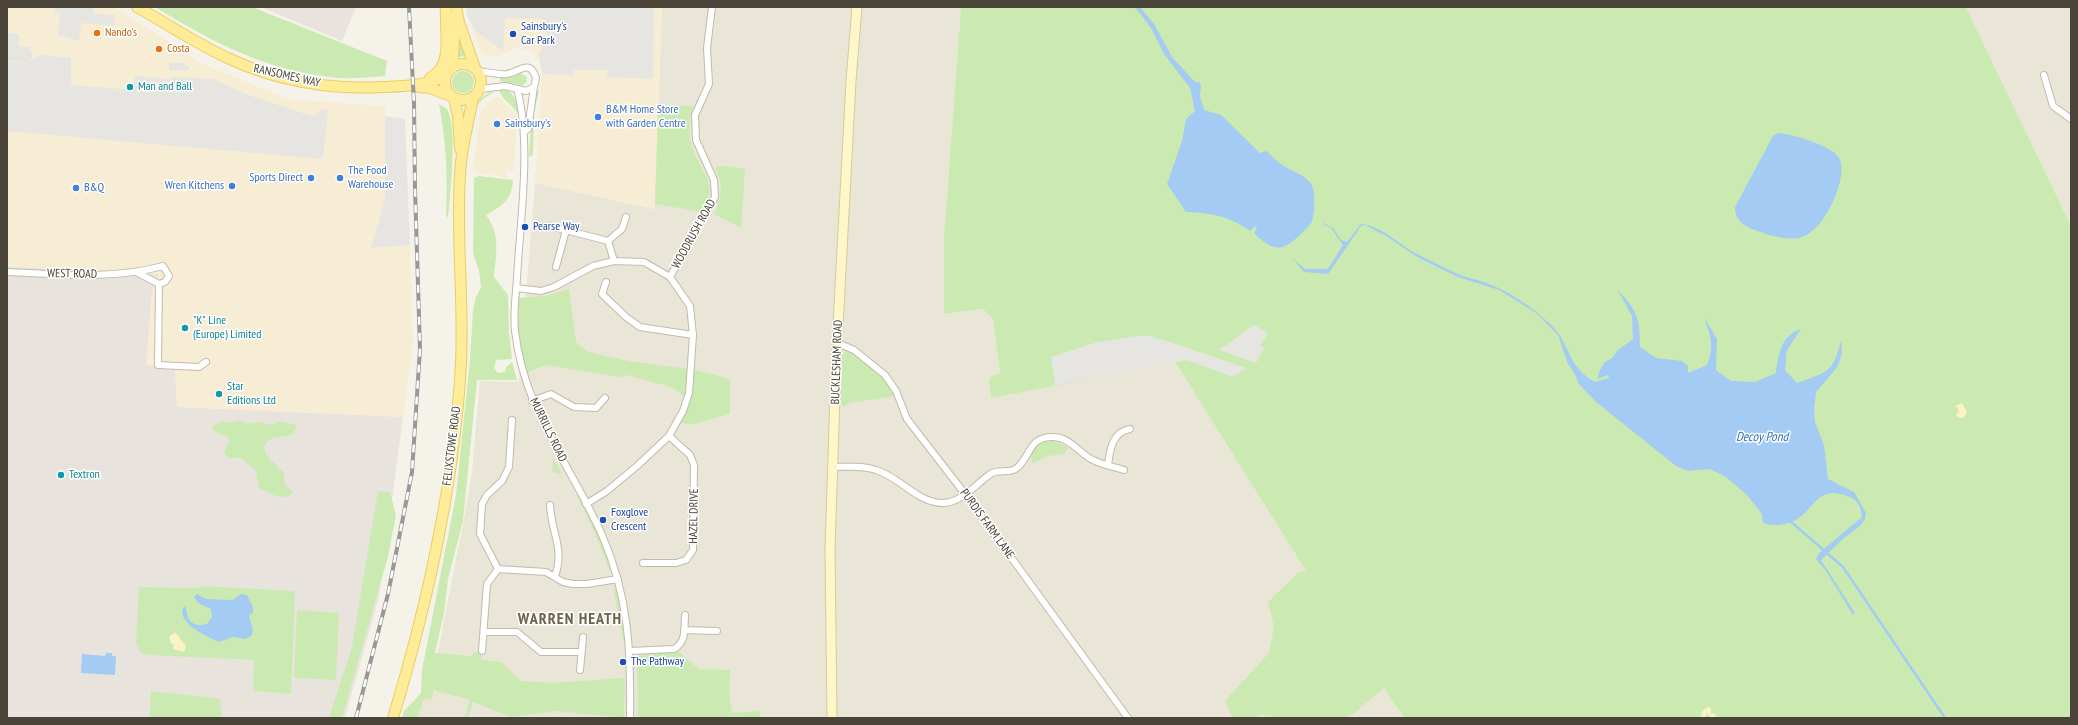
<!DOCTYPE html>
<html>
<head>
<meta charset="utf-8">
<style>
  body { margin:0 }
  #map { position:relative; width:2078px; height:725px; overflow:hidden; background:#f5f3e9; font-family:"PT Sans Narrow",sans-serif }
  canvas { display:block }
  .frame { position:absolute; inset:0; border:8px solid #494437; pointer-events:none }
</style>
</head>
<body>
<div id="map">
<canvas width="2078" height="725"></canvas>
<div class="frame"></div>
</div>
<script>
const g = document.querySelector('canvas').getContext('2d');
g.lineJoin = 'round';
function fill(path, color) { g.fillStyle = color; g.fill(path, 'evenodd'); }
function trace(path, color, width, dash) { g.strokeStyle = color; g.lineWidth = width; g.lineCap = dash ? 'butt' : 'round'; g.setLineDash(dash || []); g.stroke(path); }
function label(font, color, halo, rows, align = 'center') {
  g.font = font + ' "PT Sans Narrow",sans-serif'; g.lineWidth = 3; g.setLineDash([]); g.textBaseline = 'middle'; g.strokeStyle = halo; g.fillStyle = color; for (const [text, x, y, turn = 0] of rows) {
    g.save(); g.translate(x, y); g.rotate((+turn || 0) * Math.PI / 180); g.textAlign = isNaN(turn) ? turn : align; if (halo) g.strokeText(text, 0, 0); g.fillText(text, 0, 0); g.restore();
  }
}
fill(new Path2D(`
  M662,7H961L944,237L945,314L983,309L993,319L1000,373L991,376L989,381L991,397L1175,362L1301,563L1404,718H415L437,656L464,519L472,471L480,381L519,382L535,183L654,209Z
  M1966,7H2071V226L1994,65Z`), '#e9e5d7');
fill(new Path2D(`
  M114,7L205,65L288,99L385,106V199L371,248L410,245L413,344L403,417L177,407L175,368L146,365L152,292L159,274L7,267V8Z
  M467,7H662L655,209L535,183L542,78L540,63L532,51L517,48L495,57L481,52L470,23Z
  M496,98H500L513,111L517,117L514,171H507L506,178L473,171L480,113L488,103Z`), '#f7ecd4');
fill(new Path2D(`
  M261,7H356L342,41Z
  M7,267L159,274L152,292L146,365L175,368L177,407L403,417L379,597L345,718H7Z`), '#e8e4dd');
fill(new Path2D(`
  M155,7H252L387,61L385,76C370,77 354,79 339,78C267,71 216,44 155,7Z
  M961,7H1966L2071,226V718H1404L1384,688L1348,718H1267L1263,714L1253,718H1233L1225,701L1269,653L1274,627L1268,602L1299,572L1306,571L1175,362L991,398L989,381L991,376L1000,373L993,319L983,309L944,314V237Z
  M459,36L465,56L464,57L458,56Z
  M452 82a11 11 0 1 1 22 0a11 11 0 1 1-22 0Z
  M520,73L527,77L526,83L522,85L500,81V77H509Z
  M496,90L482,100L477,106L472,134H470C475,112 472,98 496,90Z
  M499,90C515,88 518,105 519,117C516,106 502,101 499,90Z
  M537,91H539L534,112L533,155L529,157L532,110Z
  M439,104L447,109C458,127 450,195 448,218L446,215C448,179 446,140 439,104Z
  M668,105C677,108 684,104 693,107C689,120 688,137 693,149C702,175 720,184 702,212L655,204L658,107Z
  M724,166L745,169L741,228L714,214C722,198 724,184 715,167Z
  M479,176L513,180C512,200 503,205 486,215C501,235 496,254 494,277L508,295L509,334L512,359L496,360L494,368L498,373L505,372L506,367L512,362L517,380H477L463,521L448,579L444,613L435,653L472,656L473,653L482,651L481,660L501,662L521,681L552,683L625,678L624,718L555,711L511,717L473,702L468,718H465L470,700C457,695 446,695 434,690L431,700L424,698L418,718H402L404,711L421,693L422,670L456,495L470,360L473,311L476,297L481,287L479,271L473,253L474,178Z
  M569,289L576,342L588,352L628,361L690,369L730,379V414L689,425L677,421L687,398L671,387L626,375L619,377L545,365L524,374L515,330V298L545,296Z
  M847,351L853,353L885,380L895,396L850,403L843,407L841,403L842,355Z
  M241,420L246,424L259,422L271,425L280,421L297,425L293,434C282,439 269,434 264,447L266,455L284,473V483L293,492C285,503 268,493 259,488L256,471L241,458H228L224,451L229,442L228,437L215,432L212,426L222,421L229,423Z
  M1053,441L1068,447L1065,454L1048,456L1033,463L1029,455L1038,444Z
  M553,458L562,474L552,472Z
  M378,491L390,492L396,515L388,557L342,718H329L352,647Z
  M577,496C587,501 612,560 610,572L594,531Z
  M202,586L295,591L291,694L253,691L254,660L149,655L141,653L136,644L139,587L200,588Z
  M613,586L619,594L625,641H623Z
  M297,610L339,613L336,680L294,678Z
  M678,651L699,669L730,670L729,694L732,713L760,711V718H646L638,716L637,656Z
  M151,691L220,699L222,718H150Z`), '#cbeab1');
fill(new Path2D(`
  M1962,403L1967,412L1963,418H1960L1956,416L1959,410L1955,406Z
  M175,632L186,646L184,652L173,649L174,645L171,643L169,637Z
  M1708,707L1711,709V714L1714,713L1716,716L1715,718H1710L1707,713L1705,718H1701L1702,711Z`), '#faf4c4');
fill(new Path2D(`
  M55,7H94V14L113,15L115,26L81,23L79,41L58,35L60,13L55,12Z
  M466,7H654L653,79L607,77V70H574L573,76L542,73L539,55L547,38L546,22L543,19L505,18L503,51L476,31L468,18Z
  M7,33L19,34V47H29L33,55L32,58L27,62L7,61Z
  M41,55L71,58V85L133,90L135,76L167,79H172V77L213,79L251,96L314,117L322,109L328,110L323,159L7,131V62L26,63Z
  M169,63H185V66H189V70H169Z
  M385,116L405,119L410,245L371,248L385,199Z
  M1254,325L1268,333L1260,346L1264,348L1256,363L1219,350Z
  M1145,335L1173,343L1246,368L1233,377L1187,360L1055,385L1051,357L1098,342Z`), '#e6e5e1');
fill(new Path2D(`
  M1135,7H1140L1154,24L1172,57L1195,82H1199L1201,86L1200,96L1204,110L1221,115L1260,153L1267,151C1271,156 1276,160 1281,164C1290,171 1305,174 1311,184C1316,192 1315,212 1312,221C1310,227 1289,246 1283,247C1271,250 1261,240 1254,233L1257,229L1255,226L1250,231C1229,216 1211,213 1186,212L1167,184L1182,141L1186,119L1195,111L1190,88L1164,54L1151,28Z
  M1779,133C1792,134 1833,146 1839,158C1850,178 1822,235 1799,238C1786,240 1770,236 1758,231C1745,227 1735,221 1735,207L1773,136Z
  M1324,223L1334,229L1341,240L1347,242L1361,224C1383,226 1399,245 1417,254C1430,260 1444,268 1458,274C1466,278 1475,279 1484,282C1509,291 1531,306 1550,324C1572,344 1565,365 1595,382L1609,378L1608,375L1597,379L1600,370L1605,362L1612,358L1618,350L1633,339L1632,316L1617,289C1637,311 1640,316 1640,347L1656,358L1682,361L1688,366V373L1707,365C1715,346 1710,335 1704,317L1717,339L1716,370L1731,381L1755,382L1776,373C1778,355 1781,335 1801,329L1787,350L1785,370L1797,383C1828,372 1833,373 1841,340L1842,353L1838,366L1816,392L1814,411L1815,422L1824,445L1828,479L1854,492L1866,513L1865,519L1861,525L1844,538L1821,560L1855,613L1853,615L1826,571L1816,559L1819,553L1862,517C1861,507 1858,499 1847,496C1817,485 1816,508 1796,520C1787,525 1775,526 1765,524L1762,520V514L1747,495L1726,477L1710,469L1688,471L1676,466L1596,402L1578,383L1576,376L1568,364L1558,335L1536,313L1499,290L1458,277L1419,258L1386,236L1365,225L1361,226L1328,274L1304,272L1292,258L1305,269H1328L1343,245L1331,228L1323,224Z
  M197,594L206,599L233,600L241,594L247,595L253,607V612L249,616L253,629L252,635L246,639L233,637L219,642C208,637 174,622 184,606L186,608C187,620 192,628 207,624L212,617L211,609L198,603L194,597Z
  M106,653H112V656H116L115,675L81,673L82,654L105,656Z`), '#a4cbf3');
trace(new Path2D(`
  M1789,520L1843,567L1945,718`), '#a4cbf3', 2.5);
const street = new Path2D(`
  M478,71C487,72 499,75 507,74C519,72 530,58 536,78L534,87L526,91L505,86L480,89
  M2044,75L2053,106L2071,119
  M517,89C532,143 520,221 517,278C516,295 513,314 515,331C524,411 571,465 602,535C629,597 631,651 630,718
  M525,131L528,129L534,87
  M550,226L608,241L614,261
  M608,241L622,229L626,217
  M556,267L566,230
  M7,272C59,274 112,280 163,266L169,276L165,282L159,284L138,273
  M670,277L715,197L714,180L696,140L695,115L709,84L707,48L712,7
  M606,282L602,294L626,317L640,327L693,335
  M159,284L158,365L199,367L206,362
  M516,288L541,291L554,287L593,266L614,261L644,262L670,277L690,306L693,335L689,393L683,411L669,436L637,466L607,491L586,504
  M838,343L854,350L885,375L896,391L907,419L965,494L1128,718
  M532,401L551,394L574,407L596,408L605,398
  M1108,465C1110,450 1112,432 1130,429
  M833,467C847,467 862,465 876,470C900,477 917,503 943,503C964,502 976,483 992,473C1000,469 1011,474 1018,467C1031,455 1029,437 1053,437C1071,437 1080,455 1095,461C1104,465 1114,467 1124,470
  M550,505C551,532 565,549 555,576
  M643,563H676L686,560L693,550L694,465L690,455L669,436
  M498,569L480,534L482,504L487,495L502,481L509,467L512,420
  M684,630L717,631
  M484,632H517L541,652H582
  M482,651L487,584L498,569L546,572L563,582L573,584H587L618,579
  M630,651L674,649C687,642 684,627 685,615
  M580,670L583,637`);
const secondary = new Path2D(`
  M832,718L830,549L836,364L851,81L857,7`);
const primary = new Path2D(`
  M137,7C168,24 198,45 230,59C277,81 331,90 383,87C404,86 426,86 445,76
  M456,7L459,22L475,68
  M450,17L454,34L453,66
  M445 82a18 18 0 1 1 36 0a18 18 0 1 1-36 0Z
  M430,78C455,65 444,30 446,7
  M419,87L430,88L451,96
  M454,98L458,116L460,149
  M393,718C428,602 455,483 461,362C464,300 456,237 460,175C461,149 468,123 473,98`);
trace(street, '#c1bbab', 8);
trace(secondary, '#d6cb98', 11);
trace(primary, '#e8cd64', 12);
trace(street, '#fff', 6);
trace(secondary, '#fff7c9', 9);
trace(primary, '#ffec98', 10);
const rail = new Path2D(`
  M356,718L388,594L412,472L420,349L415,189L414,104L409,7`);
trace(rail, '#989898', 4);
trace(rail, '#fff', 2.5, [8]);
for (const [x, y, r, color] of [
  [97,33,4,"#e8710a"],
  [513,34,4,"#1a4fb4"],
  [159,49,4,"#e8710a"],
  [130,87,4,"#0f9aa8"],
  [598,117,4,"#3f7fe0"],
  [497,124,4,"#3f7fe0"],
  [311,178,4,"#3f7fe0"],
  [340,178,4,"#3f7fe0"],
  [232,186,4,"#3f7fe0"],
  [76,188,4,"#3f7fe0"],
  [525,227,4,"#1a4fb4"],
  [185,328,4,"#0f9aa8"],
  [219,394,4,"#0f9aa8"],
  [61,475,4,"#0f9aa8"],
  [603,520,4,"#1a4fb4"],
  [623,662,4,"#1a4fb4"]
]) { const dot = new Path2D(); dot.arc(x, y, r, 0, 2 * Math.PI); g.fillStyle = color; g.fill(dot); trace(dot, '#fff', 1.5); }
label('12px', '#164399', '#fff', [
  ["Sainsbury's",521,27],
  ["Car Park",521,41],
  ["Pearse Way",533,227],
  ["Foxglove",611,513],
  ["Crescent",611,527],
  ["The Pathway",631,662]
], 'left');
label('12px', '#c56008', '#fff', [
  ["Nando's",105,33],
  ["Costa",167,49]
], 'left');
label('12px', '#494437', '#fff', [
  ["RANSOMES WAY",287,76,13],
  ["WOODRUSH ROAD",694,234,-61],
  ["WEST ROAD",72,274,1],
  ["BUCKLESHAM ROAD",837,362,-88],
  ["MURRILLS ROAD",548,430,64],
  ["FELIXSTOWE ROAD",452,446,-83],
  ["HAZEL DRIVE",694,516,-89],
  ["PURDIS FARM LANE",987,524,54]
]);
label('12px', '#0d838f', '#fff', [
  ["Man and Ball",138,87],
  ["\"K\" Line",193,321],
  ["(Europe) Limited",193,335],
  ["Star",227,387],
  ["Editions Ltd",227,401],
  ["Textron",69,475]
], 'left');
label('12px', '#366cbe', '#fff', [
  ["B&M Home Store",606,110],
  ["with Garden Centre",606,124],
  ["Sainsbury's",505,124],
  ["The Food",348,171],
  ["Warehouse",348,185],
  ["Sports Direct",303,178,"right"],
  ["Wren Kitchens",224,186,"right"],
  ["B&Q",84,188]
], 'left');
label('italic 13px', '#2b70ba', '#fff', [
  ["Decoy Pond",1762,437]
]);
g.letterSpacing = '1px';
label('bold 16px', '#6c634e', '#fff', [
  ["WARREN HEATH",570,619]
]);
g.letterSpacing = '0px';
</script>
</body>
</html>
